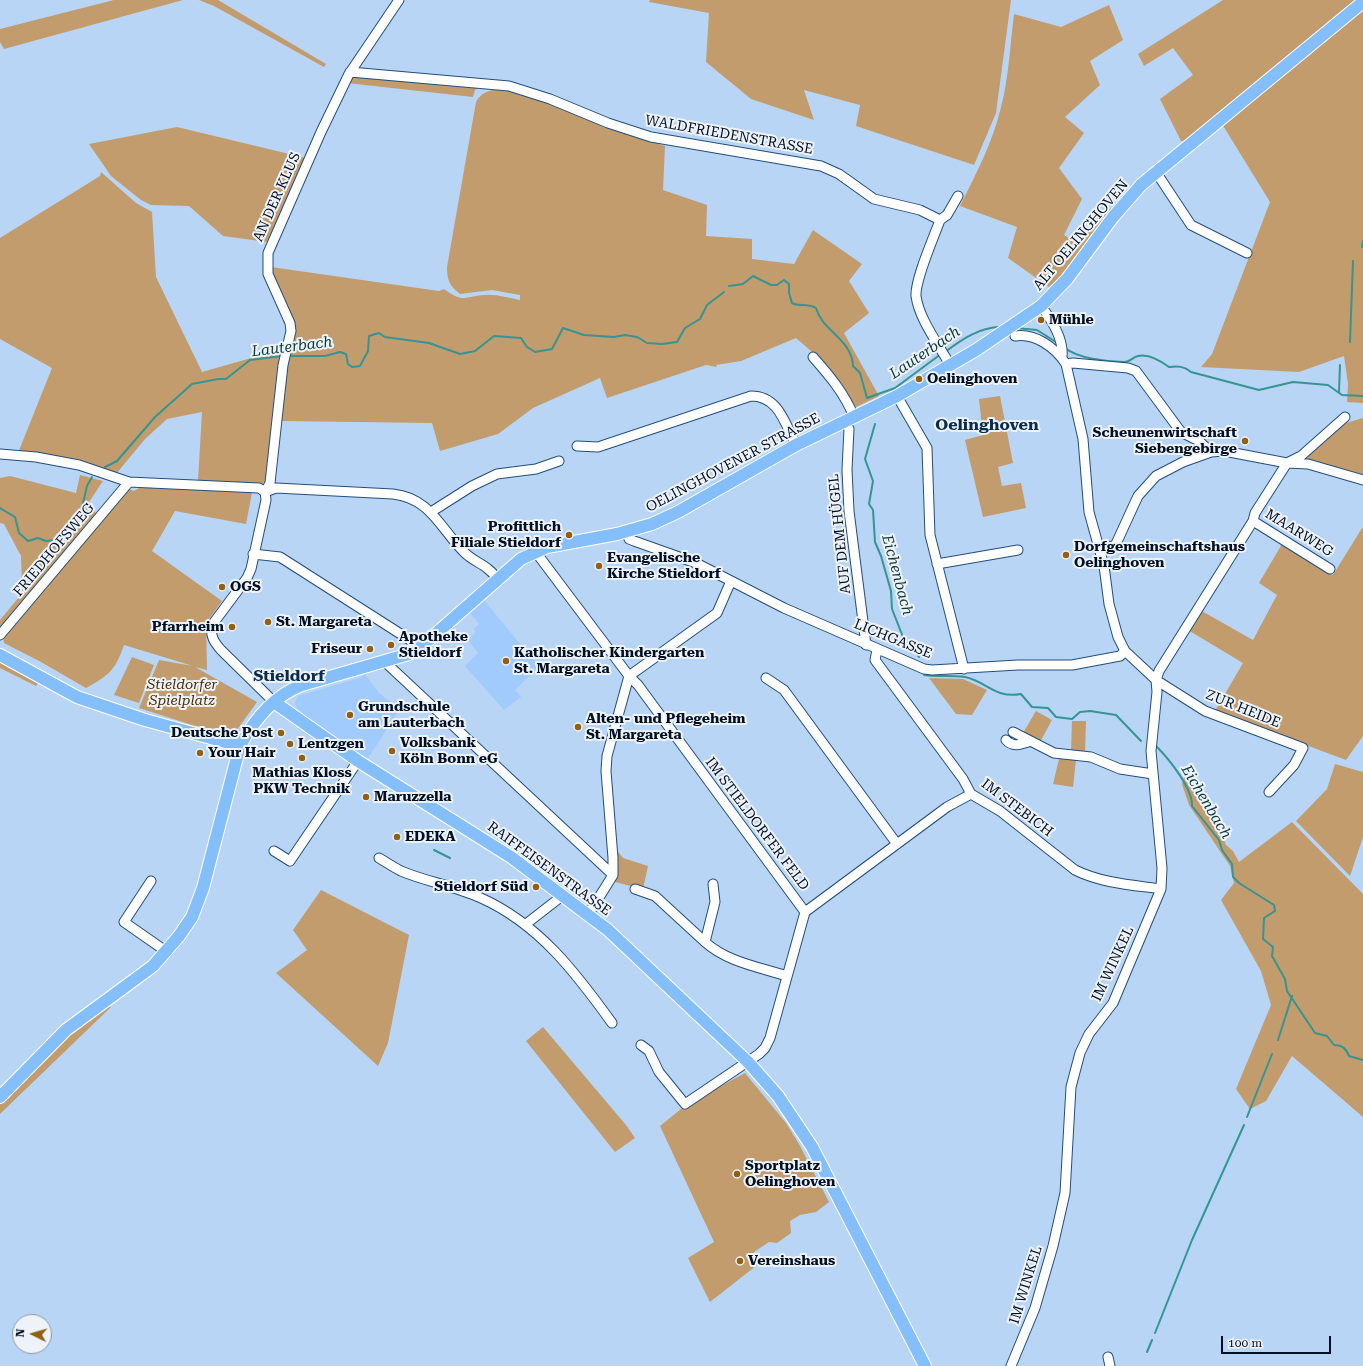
<!DOCTYPE html>
<html>
<head>
<meta charset="utf-8">
<style>
  body { margin:0 }
  #map { position:relative; width:1363px; height:1366px; overflow:hidden; background:#b8d5f6; font-family:"Roboto Serif",serif }
  canvas { display:block }
  .north { position:absolute; left:12px; top:1314px; width:40px; height:40px; box-sizing:border-box; background:#eef3f9; border:1px solid #8f98a3; border-radius:50%; rotate:275deg; font-size:11px; font-weight:700; line-height:16px; text-align:center; color:#010f23 }
  .north::after { content:''; display:block; margin:auto; width:14px; height:18px; background:#926010; clip-path:polygon(50% 0,100% 100%,50% 72%,0 100%) }
  .scale { position:absolute; left:1221px; top:1336px; width:110px; height:18px; box-sizing:border-box; border:2px solid #010f23; border-top:0; padding-left:5px; font-size:12px; line-height:14px; white-space:nowrap; color:#010f23; -webkit-text-stroke:3px #eef3f9; paint-order:stroke }
</style>
</head>
<body>
<div id="map">
<canvas width="1363" height="1366"></canvas>
<div class="north">N</div>
<div class="scale">100 m</div>
</div>
<script>
const g = document.querySelector('canvas').getContext('2d');
g.lineJoin = 'round';
function fill(path, color) { g.fillStyle = color; g.fill(path, 'evenodd'); }
function trace(path, color, width, dash) { g.strokeStyle = color; g.lineWidth = width; g.lineCap = dash ? 'butt' : 'round'; g.setLineDash(dash || []); g.stroke(path); }
function label(font, color, halo, rows, align = 'center') {
  g.font = font + ' "Roboto Serif",serif'; g.lineWidth = 4; g.setLineDash([]); g.textBaseline = 'middle'; g.strokeStyle = halo; g.fillStyle = color; for (const [text, x, y, turn = 0] of rows) {
    g.save(); g.translate(x, y); g.rotate((+turn || 0) * Math.PI / 180); g.textAlign = isNaN(turn) ? turn : align; if (halo) g.strokeText(text, 0, 0); g.fillText(text, 0, 0); g.restore();
  }
}
fill(new Path2D(`
  M484,600L539,667L515,690L521,697L504,710L465,666L478,653L468,640L476,632L474,629L479,624L470,613Z
  M365,674L379,693L400,709L367,760L309,720L297,709L295,703L298,696L359,678Z`), '#a1cbfc');
fill(new Path2D(`
  M114,0H183L4,49L0,42V29Z
  M199,0H218L326,64L324,67L214,6Z
  M650,0H1011L996,113L974,165L856,126L860,105L804,90L814,120L751,99L706,62L709,13L649,2Z
  M1223,0H1361L1187,142L1181,141L1160,99L1193,75L1173,48L1144,66L1138,54Z
  M1109,5L1123,40L1090,61L1100,85L1065,117L1084,133L1059,168L1082,199L1064,235L1078,244L1102,211L1113,208L1064,273L1049,287L1008,258L1017,227L960,206C976,174 993,142 1001,107C1009,77 1010,45 1014,14L1061,27Z
  M1363,8V403L1347,402L1348,384L1344,356L1299,372L1201,367L1212,354L1270,202L1222,124Z
  M360,75L482,86L475,90L473,97L347,83L352,77Z
  M500,89L537,96L610,127L665,146L663,190L707,205L706,236L752,239V259L794,264L813,230L862,264L849,281L869,313L844,333L879,396L856,407L826,364L796,338L741,361L716,365L717,367L706,365L607,398L600,378L533,408L498,434L440,451L432,423L279,421L286,364L294,332L274,281L271,267L439,291L444,289C465,304 463,296 485,295C496,294 509,298 520,300V295L492,290L460,294C450,286 447,281 447,267L476,102C481,92 490,90 500,89Z
  M177,127L306,158L267,242L223,236L189,206L151,205L141,200L111,176L89,144Z
  M101,172L136,203L152,212L156,277L202,372L283,349L267,479L262,484L198,481L202,412L167,419L145,439L116,474C85,461 51,452 18,453L52,368L0,339V238L100,176Z
  M1000,396L1013,463L998,467L1002,486L1021,483L1026,508L983,517L965,440L983,435L979,399Z
  M1363,418V478L1309,462L1307,459L1310,453L1346,423Z
  M80,475L103,481L89,502L97,515L0,631V620L20,596L22,585L21,556L4,524L0,523V478L10,476L76,493Z
  M141,487L252,493L246,524L175,511L152,551L222,601L206,623L207,670L195,667L257,702L234,734L192,725L139,708L159,660L193,666L124,645C115,671 109,675 86,688L41,662L4,643L3,636L126,488L134,491Z
  M1362,528L1363,529V736L1346,760L1215,711L1243,663L1188,630L1200,610L1253,640L1277,595L1259,583L1282,544L1333,575Z
  M132,657L154,665L139,703L114,695Z
  M0,661L38,683L36,686L0,668Z
  M929,678L963,679L987,690L972,715L956,714Z
  M1036,711L1052,720L1040,742L1023,733Z
  M1072,721H1086L1085,753L1071,752Z
  M1059,759L1076,760L1073,787L1053,784Z
  M1335,764L1363,772V837L1350,876L1296,821L1327,789Z
  M1185,774L1197,796L1198,801L1222,835L1226,845L1233,851L1239,862L1292,822L1363,894V1117L1292,1056L1266,1101L1250,1109L1236,1089L1271,1005L1261,971L1221,900L1234,883L1230,866L1189,805L1182,784Z
  M616,849L623,858L648,866L643,889L615,882L617,875Z
  M321,890L409,935L388,1043L378,1066L276,973L307,950L293,930Z
  M107,1004L111,1007L0,1114V1104C33,1069 65,1029 107,1004Z
  M543,1027L626,1125L635,1138L615,1152L526,1041Z
  M745,1073L786,1123L799,1144L829,1202L816,1212L800,1215L790,1221L791,1233L777,1243L769,1242L754,1252L761,1262L710,1302L688,1258L714,1242L660,1126L686,1105Z`), '#c29c6c');
trace(new Path2D(`
  M1362,247L1363,241
  M729,286L743,284L753,276L771,285H777L784,280L789,284V293L792,303C800,307 807,303 816,308C822,331 852,339 853,366L860,373L867,398L895,388L941,354
  M1016,328L1037,330L1056,342
  M1350,342L1353,261
  M1065,348C1077,358 1107,362 1124,362C1130,362 1133,357 1138,356C1149,353 1161,361 1169,367C1178,366 1184,366 1191,372L1259,390L1293,382L1328,385L1342,395L1363,396
  M945,352C961,340 981,326 1002,327
  M289,356H325L340,352L346,354L348,364L352,367L360,366L368,351L369,336L379,333L385,337L429,343L460,354L475,351L494,336L521,338L527,347L535,352L552,349L563,328L584,335L614,337L625,335L637,337L647,343L662,344L677,342L685,328L700,319L707,305L724,292
  M1339,392L1340,365
  M875,424L865,459L873,481L869,504L873,510L875,542L881,556L891,591L892,609L903,637L919,657
  M105,467L117,461L155,417L192,384L218,379H226L250,360L282,356
  M0,508L15,517L19,533L28,541L38,538L46,541L56,540L64,535L81,512L87,486L92,477
  M924,675C937,677 951,675 965,677C986,681 995,699 1021,694L1032,707L1048,708L1056,717L1072,719L1080,712L1090,711L1116,715L1141,741
  M1157,747C1169,759 1193,789 1192,806L1219,840L1222,850L1232,864L1233,877L1239,883L1274,905L1275,911L1264,918L1263,939L1273,947L1272,956L1285,979L1287,991L1315,1033L1327,1036L1334,1045C1343,1045 1346,1049 1349,1056L1363,1060
  M434,850L450,858
  M1278,1040L1292,996
  M1247,1117L1272,1054
  M1155,1333L1192,1240L1244,1125
  M1147,1352L1152,1340`), '#359593', 2);
const minor = new Path2D(`
  M350,72L509,86L550,99L608,123L651,137L821,166L839,174L874,199L920,210L940,220C934,237 915,279 916,296C919,319 939,345 950,365
  M1156,172L1191,225L1247,253
  M940,220L947,215L958,196
  M1041,306C1051,319 1064,340 1062,357
  M1015,336C1035,333 1055,347 1066,364L1083,439L1089,512L1104,566L1109,604L1118,637L1125,651L1156,680L1205,711L1303,748L1294,765L1269,792
  M813,357C829,375 845,394 854,417
  M1066,364L1073,363L1128,368L1136,371L1181,432L1199,441L1211,452
  M897,396L927,448L930,535L964,669
  M845,421L849,429L847,470L849,511L866,645
  M577,446L598,447L751,396C779,396 785,424 796,445
  M0,454L36,457L79,465L129,482L259,488L265,492
  M265,492L270,483L283,365L291,331L290,323L268,274V253L321,132L349,74L399,0
  M265,492L276,488L393,494C431,498 441,530 465,553C472,560 481,563 488,569C492,572 496,577 499,580
  M265,492L266,500L251,569L247,578L212,625C210,636 214,642 221,650L274,702
  M431,512L472,486L497,474L536,469L559,461
  M1253,521L1330,569
  M627,532L629,539L634,541L696,563L784,608L924,669L932,670L1018,665H1072L1120,656L1125,651
  M1100,547L1115,546L1138,496L1156,476L1183,462L1211,452L1224,451L1287,463L1308,464L1363,480
  M535,551L629,676L638,685L805,912
  M253,554L280,557L421,647
  M937,564L1018,550
  M0,635L129,482
  M877,650L875,660L963,779L971,794L1000,811L1075,870C1101,883 1132,885 1161,889
  M385,662L613,875
  M629,676L717,613L731,581
  M766,678L784,690L897,844
  M1013,732L1054,753L1091,757L1120,769L1153,774
  M1006,740C1013,748 1022,744 1031,741
  M274,851L290,861L358,761
  M379,858C386,862 393,867 401,871C427,882 455,886 481,898C539,924 576,973 612,1023
  M151,881L124,922L167,952
  M713,884L715,902L705,942C727,962 759,967 787,976
  M635,889L655,896L705,942
  M588,915L613,875V858L606,771L607,756L629,676
  M526,924L562,896
  M641,1045L649,1051L659,1072L685,1104L759,1054L765,1048L770,1038L805,912L947,807L971,794
  M1108,1357L1110,1366
  M1011,1366L1035,1308L1053,1246L1065,1193L1071,1087L1080,1053L1089,1034L1113,1003L1161,889L1162,868L1151,751L1157,692L1156,680L1159,671L1253,521L1255,513L1287,463L1301,456L1345,417`);
const major = new Path2D(`
  M0,655L77,697L145,720L240,746
  M274,702L358,761L511,857L608,930L748,1062L778,1096L812,1147L925,1366
  M0,1097L66,1030L153,966L179,936L192,917L203,888L240,746C254,720 273,696 302,685L409,654L423,645L521,559L547,547L617,534L652,524L678,512L796,445L897,396L976,350L1041,306L1067,279L1113,217L1141,185L1363,2`);
trace(minor, '#224e7d', 11);
trace(major, '#fff', 14);
trace(minor, '#fff', 9);
trace(major, '#85bffb', 12);
for (const [x, y, r, color] of [
  [1041,320,4,"#926010"],
  [919,379,4,"#926010"],
  [1245,441,4,"#926010"],
  [569,535,4,"#926010"],
  [1066,555,4,"#926010"],
  [599,566,4,"#926010"],
  [222,587,4,"#926010"],
  [268,622,4,"#926010"],
  [232,627,4,"#926010"],
  [391,645,4,"#926010"],
  [370,649,4,"#926010"],
  [506,661,4,"#926010"],
  [350,715,4,"#926010"],
  [578,727,4,"#926010"],
  [281,733,4,"#926010"],
  [290,744,4,"#926010"],
  [392,751,4,"#926010"],
  [200,753,4,"#926010"],
  [302,758,4,"#926010"],
  [366,797,4,"#926010"],
  [397,837,4,"#926010"],
  [536,887,4,"#926010"],
  [737,1174,4,"#926010"],
  [740,1261,4,"#926010"]
]) { const dot = new Path2D(); dot.arc(x, y, r, 0, 2 * Math.PI); g.fillStyle = color; g.fill(dot); trace(dot, '#eef3f9', 1.5); }
label('14px', '#010f23', '#eef3f9', [
  ["WALDFRIEDENSTRASSE",729,135,10],
  ["AN DER KLUS",277,197,-66],
  ["ALT OELINGHOVEN",1081,235,-50],
  ["OELINGHOVENER STRASSE",733,463,-28],
  ["MAARWEG",1299,533,32],
  ["AUF DEM HÜGEL",840,534,-96],
  ["FRIEDHOFSWEG",54,550,-50],
  ["LICHGASSE",893,639,22],
  ["ZUR HEIDE",1243,709,22],
  ["IM STEBICH",1017,808,37],
  ["IM STIELDORFER FELD",757,824,53],
  ["RAIFFEISENSTRASSE",549,869,36],
  ["IM WINKEL",1113,964,-65],
  ["IM WINKEL",1026,1285,-73]
]);
label('bold 14px', '#010f23', '#eef3f9', [
  ["Mühle",1049,320],
  ["Oelinghoven",927,379],
  ["Scheunenwirtschaft",1237,433,"right"],
  ["Siebengebirge",1237,449,"right"],
  ["Profittlich",561,527,"right"],
  ["Filiale Stieldorf",561,543,"right"],
  ["Dorfgemeinschaftshaus",1074,547],
  ["Oelinghoven",1074,563],
  ["Evangelische",607,558],
  ["Kirche Stieldorf",607,574],
  ["OGS",230,587],
  ["St. Margareta",276,622],
  ["Pfarrheim",224,627,"right"],
  ["Apotheke",399,637],
  ["Stieldorf",399,653],
  ["Friseur",362,649,"right"],
  ["Katholischer Kindergarten",514,653],
  ["St. Margareta",514,669],
  ["Grundschule",358,707],
  ["am Lauterbach",358,723],
  ["Alten- und Pflegeheim",586,719],
  ["St. Margareta",586,735],
  ["Deutsche Post",273,733,"right"],
  ["Volksbank",400,743],
  ["Köln Bonn eG",400,759],
  ["Lentzgen",298,744],
  ["Your Hair",208,753],
  ["Mathias Kloss",302,773,"center"],
  ["PKW Technik",302,789,"center"],
  ["Maruzzella",374,797],
  ["EDEKA",405,837],
  ["Stieldorf Süd",528,887,"right"],
  ["Sportplatz",745,1166],
  ["Oelinghoven",745,1182],
  ["Vereinshaus",748,1261]
], 'left');
label('italic 14px', '#492d00', '#eef3f9', [
  ["Stieldorfer",182,685],
  ["Spielplatz",182,701]
]);
label('italic 15px', '#0b3837', '#eef3f9', [
  ["Lauterbach",292,347,-7],
  ["Lauterbach",925,353,-34],
  ["Eichenbach",897,575,75],
  ["Eichenbach",1206,802,59]
]);
label('bold 16px', '#092b4e', '#eef3f9', [
  ["Oelinghoven",987,425],
  ["Stieldorf",289,676]
]);
</script>
</body>
</html>
